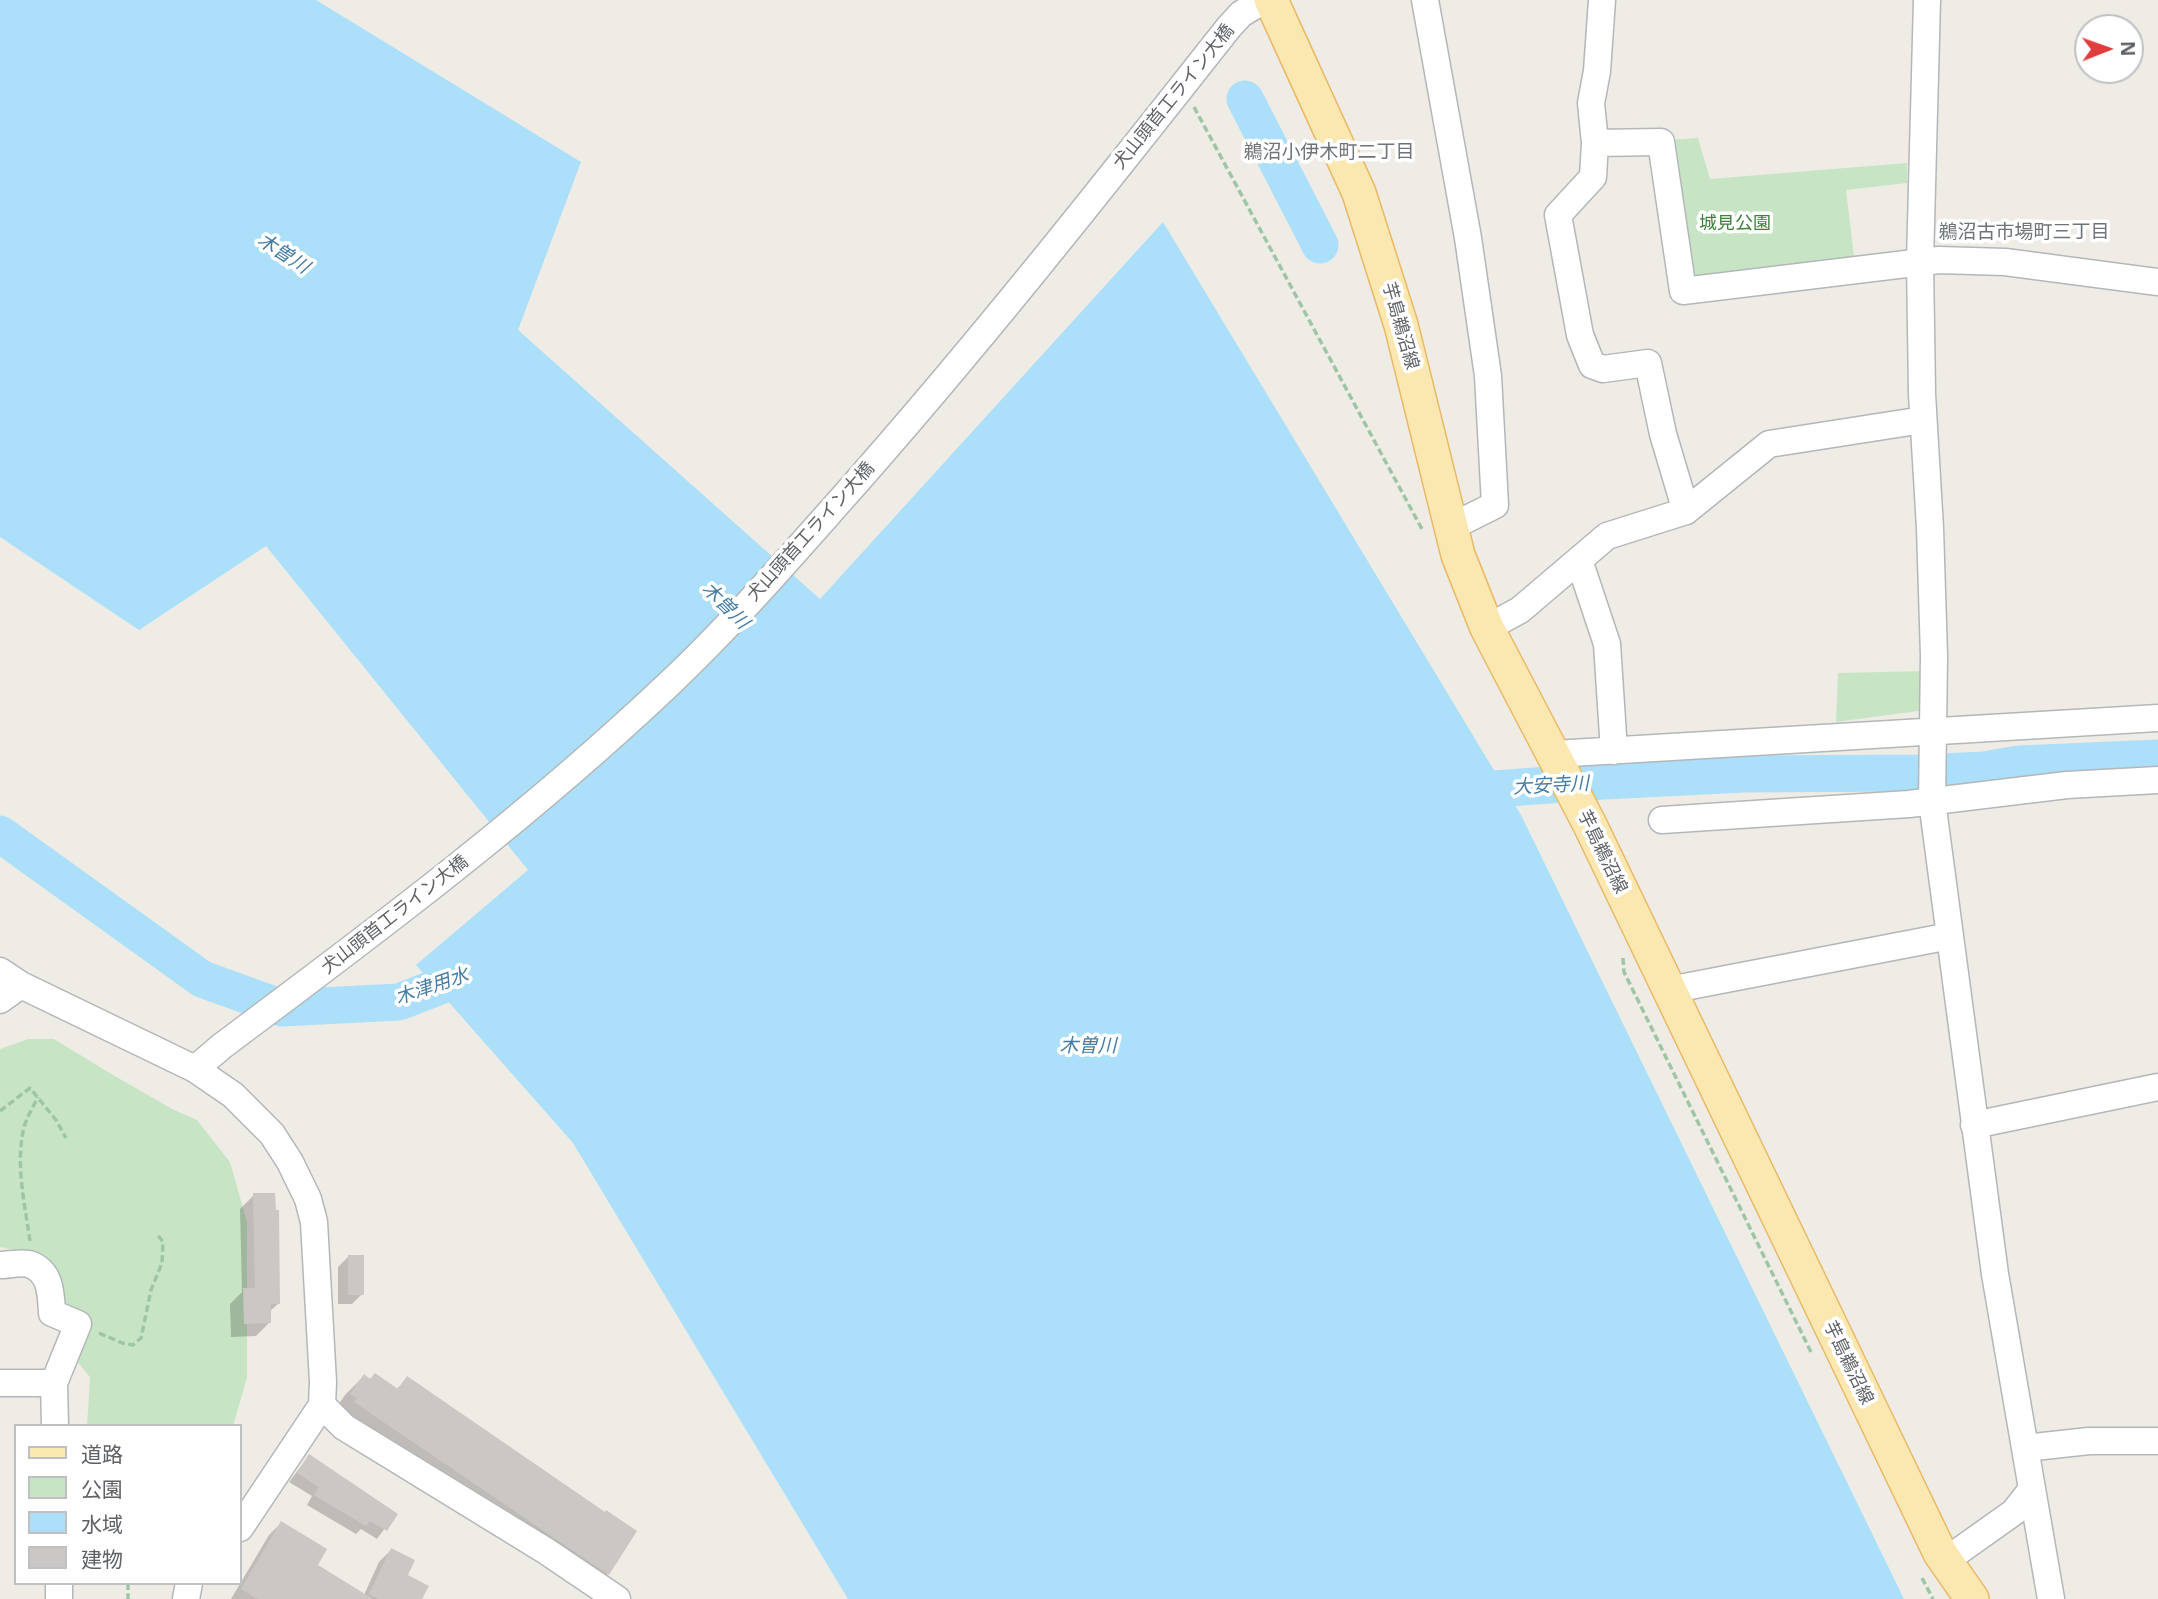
<!DOCTYPE html>
<html>
<head>
<meta charset="utf-8">
<style>
  body { margin:0 }
  #map { position:relative; width:2158px; height:1599px; overflow:hidden; background:#efece6; font-family:"Open Sans","Noto Sans JP",sans-serif }
  canvas { display:block }
  .legend { position:absolute; left:14px; top:1424px; width:228px; height:161px; box-sizing:border-box; background:#fff; border:2px solid #bfc0c2; margin:0; padding:9px 12px; list-style:none; font-size:21px; color:#5e6266 }
  .legend li { display:flex; align-items:center; gap:14px; height:35px }
  .legend b { width:35px; border:2px solid #bfc0c2 }
  .north { position:absolute; left:2074px; top:14px; width:70px; height:70px; box-sizing:border-box; background:#fff; border:2px solid #bfc0c2; border-radius:50%; rotate:89deg; font-size:19px; font-weight:700; line-height:28px; text-align:center; color:#5e6266 }
  .north::after { content:''; display:block; margin:auto; width:24px; height:32px; background:#e03c3e; clip-path:polygon(50% 0,100% 100%,50% 72%,0 100%) }
</style>
</head>
<body>
<div id="map">
<canvas width="2158" height="1599"></canvas>
<ul class="legend">
<li><b style="height:9px;background:#fbe8b0"></b>道路</li>
<li><b style="height:19px;background:#c7e5c4"></b>公園</li>
<li><b style="height:19px;background:#abdffa"></b>水域</li>
<li><b style="height:19px;background:#cbc7c4"></b>建物</li>
</ul>
<div class="north">N</div>
</div>
<script>
const g = document.querySelector('canvas').getContext('2d');
g.lineJoin = 'round';
function fill(path, color) { g.fillStyle = color; g.fill(path, 'evenodd'); }
function trace(path, color, width, dash) { g.strokeStyle = color; g.lineWidth = width; g.lineCap = dash ? 'butt' : 'round'; g.setLineDash(dash || []); g.stroke(path); }
function label(font, color, halo, rows, align = 'center') {
  g.font = font + ' "Open Sans","Noto Sans JP",sans-serif'; g.lineWidth = 7; g.setLineDash([]); g.textBaseline = 'middle'; g.strokeStyle = halo; g.fillStyle = color; for (const [text, x, y, turn = 0] of rows) {
    g.save(); g.translate(x, y); g.rotate((+turn || 0) * Math.PI / 180); g.textAlign = isNaN(turn) ? turn : align; if (halo) g.strokeText(text, 0, 0); g.fillText(text, 0, 0); g.restore();
  }
}
fill(new Path2D(`
  M1698,138L1710,179L1907,163V183L1846,190L1854,257L1686,277L1671,140Z
  M1924,671L1926,710L1836,722L1838,673Z
  M28,1039H54L113,1075L174,1110L197,1120L230,1162L247,1222V1378L233,1426H87L90,1377L71,1354L60,1311L19,1251L0,1247V1049Z`), '#c7e5c4');
fill(new Path2D(`
  M0,0H316L581,162L518,330L820,599L1163,222L1521,815L1904,1599H848L573,1143L416,965L528,870L266,546L139,630L0,537Z`), '#abdffa');
fill(new Path2D(`
  M254,1195L274,1212L279,1303L269,1312L270,1322L256,1336L231,1337L230,1304L242,1292L240,1209Z
  M348,1257L362,1294L352,1304H338V1267Z
  M364,1376L396,1390L407,1378L608,1574L589,1593L333,1413L345,1395Z
  M309,1456L395,1514L377,1539L361,1529L356,1534L307,1505L312,1496L289,1482Z
  M281,1523L315,1566L364,1595L379,1562L391,1550L421,1599H231L269,1535Z`), '#0003');
trace(new Path2D(`
  M1245,99L1320,245
  M1453,792L1604,781L1744,774L1919,773L1984,770L2019,764L2158,758
  M0,834L202,979L282,1008L399,1002L481,970`), '#abdffa', 37);
fill(new Path2D(`
  M253,1193H275L276,1210H279L280,1304H271V1323L244,1324L243,1288H255Z
  M348,1255H364V1295H348Z
  M375,1373L398,1389L407,1376L605,1512L606,1510L637,1531L609,1575L354,1402L357,1398L350,1394L364,1374L370,1379Z
  M309,1454L398,1514L387,1531L370,1521L366,1526L314,1495L319,1487L297,1473Z
  M281,1521L327,1549L318,1565L373,1599H258L241,1589Z
  M391,1548L415,1560L408,1575L429,1586L422,1599H379L369,1594Z`), '#cbc7c4');
const minor = new Path2D(`
  M1425,0L1468,238L1488,376L1495,505L1451,527
  M1602,0L1597,71L1591,103L1595,143L1593,177L1558,215L1580,335L1592,365L1603,369L1648,363L1663,434L1686,511
  M1927,0L1920,261L1922,394L1930,528L1934,656L1932,801L1995,1274L2051,1599
  M1595,143L1661,142L1683,291L1939,260L2005,262L2158,282
  M1579,560L1607,644L1614,751
  M1487,628L1520,610L1607,536L1686,511L1769,444L1923,420
  M1554,754L2158,718
  M1662,820L1909,804L2067,785L2158,780
  M0,971L21,985L195,1069L233,1095L272,1134L290,1162L308,1199L314,1222L323,1382L322,1405L240,1528
  M1669,990L1950,936
  M0,1000L21,985
  M195,1069L222,1046C376,931 531,815 671,682C730,626 785,563 839,502C975,349 1102,188 1229,27L1241,14L1264,0
  M1974,1125L2158,1087
  M0,1265C8,1265 21,1262 29,1264C51,1271 51,1294 52,1313L78,1324L54,1383
  M0,1383H54L55,1426
  M322,1405L344,1427L546,1551L617,1599
  M2025,1448L2089,1441H2158
  M1945,1561L2014,1512L2032,1489
  M59,1583V1599
  M186,1599L189,1583`);
const major = new Path2D(`
  M1271,0L1359,193L1401,325L1458,555L1487,628L1590,825L1940,1553L1972,1599`);
trace(minor, '#b3b7ba', 29);
trace(major, '#eab865', 36);
trace(new Path2D(`
  M1194,107L1423,531
  M1623,958L1624,972L1812,1354
  M0,1111L30,1088L56,1120L66,1138
  M30,1241C25,1205 15,1164 24,1127C27,1117 33,1107 38,1097
  M99,1333L122,1343L133,1345L141,1338L151,1290L162,1263L163,1242L157,1234
  M1922,1578L1933,1599
  M128,1583V1599`), '#9ec6a6', 3.5, [7, 3.5]);
trace(minor, '#fff', 26);
trace(major, '#fbe8b0', 33);
label('18px', '#5e6266', '#fff', [
  ["犬山頭首工ライン大橋",1174,97,-51],
  ["芋島鵜沼線",1400,326,74],
  ["犬山頭首工ライン大橋",811,532,-48],
  ["芋島鵜沼線",1602,852,64],
  ["犬山頭首工ライン大橋",395,915,-38],
  ["芋島鵜沼線",1848,1363,64]
]);
label('18px', '#3d813a', '#fff', [
  ["城見公園",1735,224]
]);
label('19px', '#6f7478', '#fff', [
  ["鵜沼小伊木町二丁目",1329,153],
  ["鵜沼古市場町三丁目",2024,233]
]);
label('italic 19px', '#457ca3', '#fff', [
  ["木曽川",283,254,33],
  ["木曽川",725,606,45],
  ["大安寺川",1551,786,-3],
  ["木津用水",432,987,-19],
  ["木曽川",1088,1047]
]);
</script>
</body>
</html>
